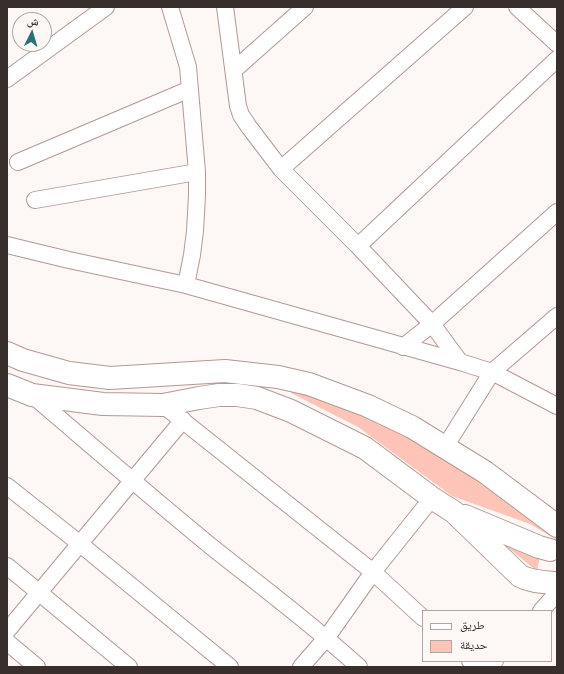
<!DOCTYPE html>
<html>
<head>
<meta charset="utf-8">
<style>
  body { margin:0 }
  #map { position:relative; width:564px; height:674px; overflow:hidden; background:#fdf7f6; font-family:"Golos Text","Noto Naskh Arabic",sans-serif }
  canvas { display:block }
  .frame { position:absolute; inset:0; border:8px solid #382e2c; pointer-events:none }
  .legend { position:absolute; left:422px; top:610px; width:130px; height:52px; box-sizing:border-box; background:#fdf7f6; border:1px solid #aea7a5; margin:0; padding:5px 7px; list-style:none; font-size:12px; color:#382e2c }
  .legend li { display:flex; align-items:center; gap:8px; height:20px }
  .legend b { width:20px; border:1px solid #aea7a5 }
  .north { position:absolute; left:12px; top:12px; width:40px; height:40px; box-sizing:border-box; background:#fdf7f6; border:1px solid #aea7a5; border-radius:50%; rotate:5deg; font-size:11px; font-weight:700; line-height:16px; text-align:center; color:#382e2c }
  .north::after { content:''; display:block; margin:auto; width:14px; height:18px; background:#29727a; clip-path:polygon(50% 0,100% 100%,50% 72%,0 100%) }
</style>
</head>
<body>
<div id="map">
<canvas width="564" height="674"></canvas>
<div class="frame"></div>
<ul class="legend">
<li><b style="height:5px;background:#fff"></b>طريق</li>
<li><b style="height:11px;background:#fdc4b7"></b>حديقة</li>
</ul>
<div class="north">ش</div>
</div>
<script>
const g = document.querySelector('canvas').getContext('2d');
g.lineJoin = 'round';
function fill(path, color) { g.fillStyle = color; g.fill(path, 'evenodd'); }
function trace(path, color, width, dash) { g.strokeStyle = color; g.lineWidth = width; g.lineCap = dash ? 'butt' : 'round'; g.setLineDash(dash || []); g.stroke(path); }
fill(new Path2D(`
  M295,383L407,426L557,528V537L555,539L530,524L452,496L358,427L291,393Z
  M481,526L540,556L537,571Z`), '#fdc4b7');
const street = new Path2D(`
  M170,7L188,67L197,172V195L195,231L192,255L186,285
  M225,7L238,106L241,115L249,127L281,169L358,246L432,324L460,362
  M517,7L557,44
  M234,70L305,7
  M7,79L106,7
  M18,162L190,89
  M281,169L465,7
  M35,200L197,172
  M7,245L69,260L186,285L460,362L492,372L557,406
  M358,246L557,59
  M403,347L432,324L557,212
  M32,395C92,446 152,498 213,548C262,587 312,624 359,667
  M163,405L373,572L423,618
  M445,447L492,372L557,316
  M7,486L79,543L230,667
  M7,566L129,667
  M541,611L557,593
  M7,631L183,420
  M7,642L37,667
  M470,661L476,667
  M301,667L327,637L373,572L432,498
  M489,667L495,661`);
const secondary = new Path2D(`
  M7,353L23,360L69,373L110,378L225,371L278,377L309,384L368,406L412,427L485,472L557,526
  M7,385L32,395L103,404L163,405L199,398L219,395H237L257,398L291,411L365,448L432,498L454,512L520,576C531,582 543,582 556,583
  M465,516L539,547L550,550`);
trace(street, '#b29994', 18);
trace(secondary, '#b29994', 24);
trace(street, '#fff', 16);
trace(secondary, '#fff', 22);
</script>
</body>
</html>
